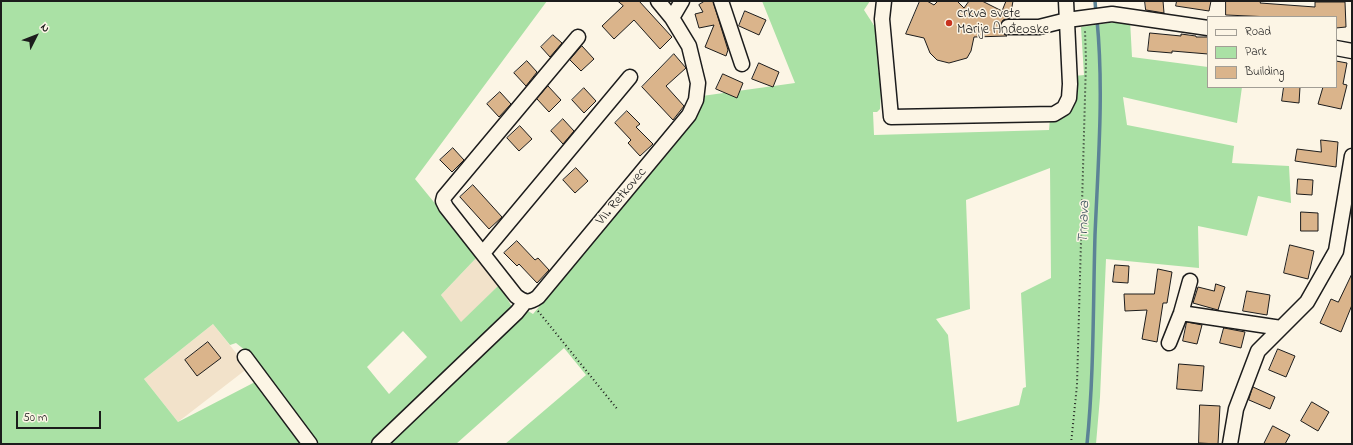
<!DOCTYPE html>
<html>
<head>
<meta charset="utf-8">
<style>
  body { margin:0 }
  #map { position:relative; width:1353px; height:445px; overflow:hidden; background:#fcf5e5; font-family:"Indie Flower",sans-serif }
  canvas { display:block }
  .frame { position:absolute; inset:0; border:2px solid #1c1c1c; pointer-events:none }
  .legend { position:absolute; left:1207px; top:16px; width:130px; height:72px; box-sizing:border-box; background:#fcf5e5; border:1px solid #a29e95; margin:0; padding:5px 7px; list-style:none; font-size:12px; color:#1c1c1c }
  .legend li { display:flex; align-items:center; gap:8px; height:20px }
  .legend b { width:20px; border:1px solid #a29e95 }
  .north { position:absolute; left:16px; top:16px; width:40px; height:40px; -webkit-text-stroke:3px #fcf5e5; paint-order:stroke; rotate:48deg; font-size:11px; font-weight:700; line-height:16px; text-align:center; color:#1c1c1c }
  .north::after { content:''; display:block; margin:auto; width:14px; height:18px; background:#1c1c1c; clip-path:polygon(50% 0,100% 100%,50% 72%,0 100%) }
  .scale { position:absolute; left:16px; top:411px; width:85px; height:18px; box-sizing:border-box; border:2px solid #1c1c1c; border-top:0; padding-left:5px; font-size:12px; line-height:14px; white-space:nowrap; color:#1c1c1c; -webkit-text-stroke:3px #fcf5e5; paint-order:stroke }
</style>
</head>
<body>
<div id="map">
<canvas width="1353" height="445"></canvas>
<div class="frame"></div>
<ul class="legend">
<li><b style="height:5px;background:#fcf5e5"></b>Road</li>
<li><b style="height:11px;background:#aae1a5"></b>Park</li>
<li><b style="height:11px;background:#dab48b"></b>Building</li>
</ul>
<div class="north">N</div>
<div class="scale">50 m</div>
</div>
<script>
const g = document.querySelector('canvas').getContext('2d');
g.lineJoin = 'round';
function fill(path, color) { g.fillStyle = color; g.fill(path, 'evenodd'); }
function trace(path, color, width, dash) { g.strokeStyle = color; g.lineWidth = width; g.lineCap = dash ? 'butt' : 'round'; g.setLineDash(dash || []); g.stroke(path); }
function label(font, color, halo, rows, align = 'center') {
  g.font = font + ' "Indie Flower",sans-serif'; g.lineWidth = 3; g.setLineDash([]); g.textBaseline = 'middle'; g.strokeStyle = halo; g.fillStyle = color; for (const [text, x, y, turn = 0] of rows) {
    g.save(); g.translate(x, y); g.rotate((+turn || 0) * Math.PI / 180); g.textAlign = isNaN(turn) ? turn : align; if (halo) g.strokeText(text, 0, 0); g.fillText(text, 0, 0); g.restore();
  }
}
fill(new Path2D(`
  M478,256L499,285L461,323L441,295Z
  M213,324L248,368L178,422L144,379Z`), '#f2e2ca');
fill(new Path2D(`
  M1,1H547L415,179L478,256L441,295L461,322L499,285L512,307L370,444H318L272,386L256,359L236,343L230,345L213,324L144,379L178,422L255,382L303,444H1ZM403,331L427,357L389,394L367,367Z
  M762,1H870L864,10L875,27L878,66L881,89L880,109L877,112H873L874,135L1049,130L1050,118L1074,76L1084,75L1081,27L1130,20L1132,57L1208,67V87H1242L1237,123L1123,97L1127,125L1234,146L1232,163L1289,166L1291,203L1258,196L1247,236L1198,226L1199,268L1106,259L1100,397L1096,444H505L586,375L564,348L456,444H384L522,313L528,311L533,314L674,146L695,116L702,96L795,83ZM1050,168L1051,278L1021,293L1026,387L1023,388L1019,405L957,422L948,335L936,319L970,309L966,200Z`), '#aae1a5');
trace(new Path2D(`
  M1095,1L1096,14
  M1087,444C1094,375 1093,305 1095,235C1098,164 1104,91 1097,20`), '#5c8396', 3.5);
const building = new Path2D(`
  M618,1H639L672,37L660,49L634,20L614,39L602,26L623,6Z
  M705,1H713L728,50L726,56L705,47L714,25L699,28L695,14L703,12L699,5Z
  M920,1H927L934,5L938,1H957L964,8L969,1H982L1002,11L1006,1H1013L1010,18L1003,20L1000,27L1001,32L1007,36L974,37L971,51L967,58L949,63L937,60L930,53L924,38L906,34Z
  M1145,1H1163L1164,13L1146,10Z
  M1177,1H1211L1209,11L1176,6Z
  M1226,1H1261L1260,3L1315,7V2H1345L1346,27L1336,28V17H1271L1226,15Z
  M745,11L766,20L759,35L739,26Z
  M1150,33L1181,36V34L1196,36V37H1208V54L1172,51V53L1148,51Z
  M553,35L562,43L550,57L541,47Z
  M582,46L594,59L581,71L570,60Z
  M674,54L686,68L666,86L684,106L673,120L642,87Z
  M527,61L537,72L526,86L514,73Z
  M1336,61L1347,63L1343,84L1347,85L1341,109L1318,104L1323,87H1336Z
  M759,63L779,72L773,87L752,79Z
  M723,74L743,83L737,98L716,89Z
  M548,86L561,100L549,112L537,99Z
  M1284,87H1300L1299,103L1282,101Z
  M584,88L596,101L584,113L572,100Z
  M500,92L511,104L499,117L487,104Z
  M627,111L640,124L636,127L653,144L640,156L628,143L631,140L615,123Z
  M563,119L574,131L563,144L551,131Z
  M520,126L532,139L519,151L507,138Z
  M1321,140L1338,142L1336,167L1295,161L1297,149L1321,152Z
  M453,148L464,160L452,172L440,160Z
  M576,168L588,181L575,193L563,180Z
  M1298,179L1313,180L1312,195L1297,194Z
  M473,185L502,217L489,229L460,197Z
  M1301,212L1318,213V231H1301Z
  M517,241L535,260L538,258L549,270L537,283L519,264L517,266L504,253Z
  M1290,245L1314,251L1308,279L1284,273Z
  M1115,265L1129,266L1128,283L1113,282Z
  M1158,269L1172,272L1167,303H1163L1157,342L1142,339L1147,310L1125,311L1124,294H1154Z
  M1352,274V305L1341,332L1320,323L1331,299L1338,302Z
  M1216,284L1225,287L1218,310L1193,303L1198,287L1214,291Z
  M1247,291L1270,295L1267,315L1243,311Z
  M1187,322L1202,325L1197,344L1183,341Z
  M1224,328L1245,332L1241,348L1220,343Z
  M208,342L221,358L197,376L185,360Z
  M1278,349L1295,356L1286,377L1269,370Z
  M1179,364L1204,366L1202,391L1177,389Z
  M1253,387L1275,397L1270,409L1249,400Z
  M1312,402L1329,412L1318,431L1301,421Z
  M1200,405L1220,406L1218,444L1199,443Z
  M1273,426L1290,435L1285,444H1264Z`);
fill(building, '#dab48b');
trace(building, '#1c1c1c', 1);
const minor = new Path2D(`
  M658,1L672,18
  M721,1L742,64
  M884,1L882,19L891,117L1054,114L1064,108L1069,98L1070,84L1066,1
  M1008,27H1039L1067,20L1112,14L1208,28
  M578,37L444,197L443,201L446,207L516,296C525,303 530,303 538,297L689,115L696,100L698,83L689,46L672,18L682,1
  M1336,48L1352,51
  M483,253L630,77
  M1181,313L1281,328
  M1169,343L1181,313L1190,281
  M245,357L310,444
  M379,444L517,312L525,302
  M1230,444L1236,409L1258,351L1307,302L1336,251L1352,156`);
trace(minor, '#1c1c1c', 17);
trace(new Path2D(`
  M538,311L618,410
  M1071,444L1077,385L1086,61L1085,30`), '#1c1c1c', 2, [1, 3]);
trace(minor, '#fcf5e5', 14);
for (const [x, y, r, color] of [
  [949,23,4,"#c8321e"]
]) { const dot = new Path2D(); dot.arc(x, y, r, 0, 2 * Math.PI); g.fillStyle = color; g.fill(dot); trace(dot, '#fcf5e5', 1.5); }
label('14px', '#1c1c1c', '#fcf5e5', [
  ["crkva svete",957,15],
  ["Marije Anđeoske",957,31]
], 'left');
label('14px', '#1c1c1c', '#fcf5e5', [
  ["VII. Retkovec",622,197,-50]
]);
label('italic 15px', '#415863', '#fcf5e5', [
  ["Trnava",1085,222,-88]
]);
</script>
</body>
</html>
